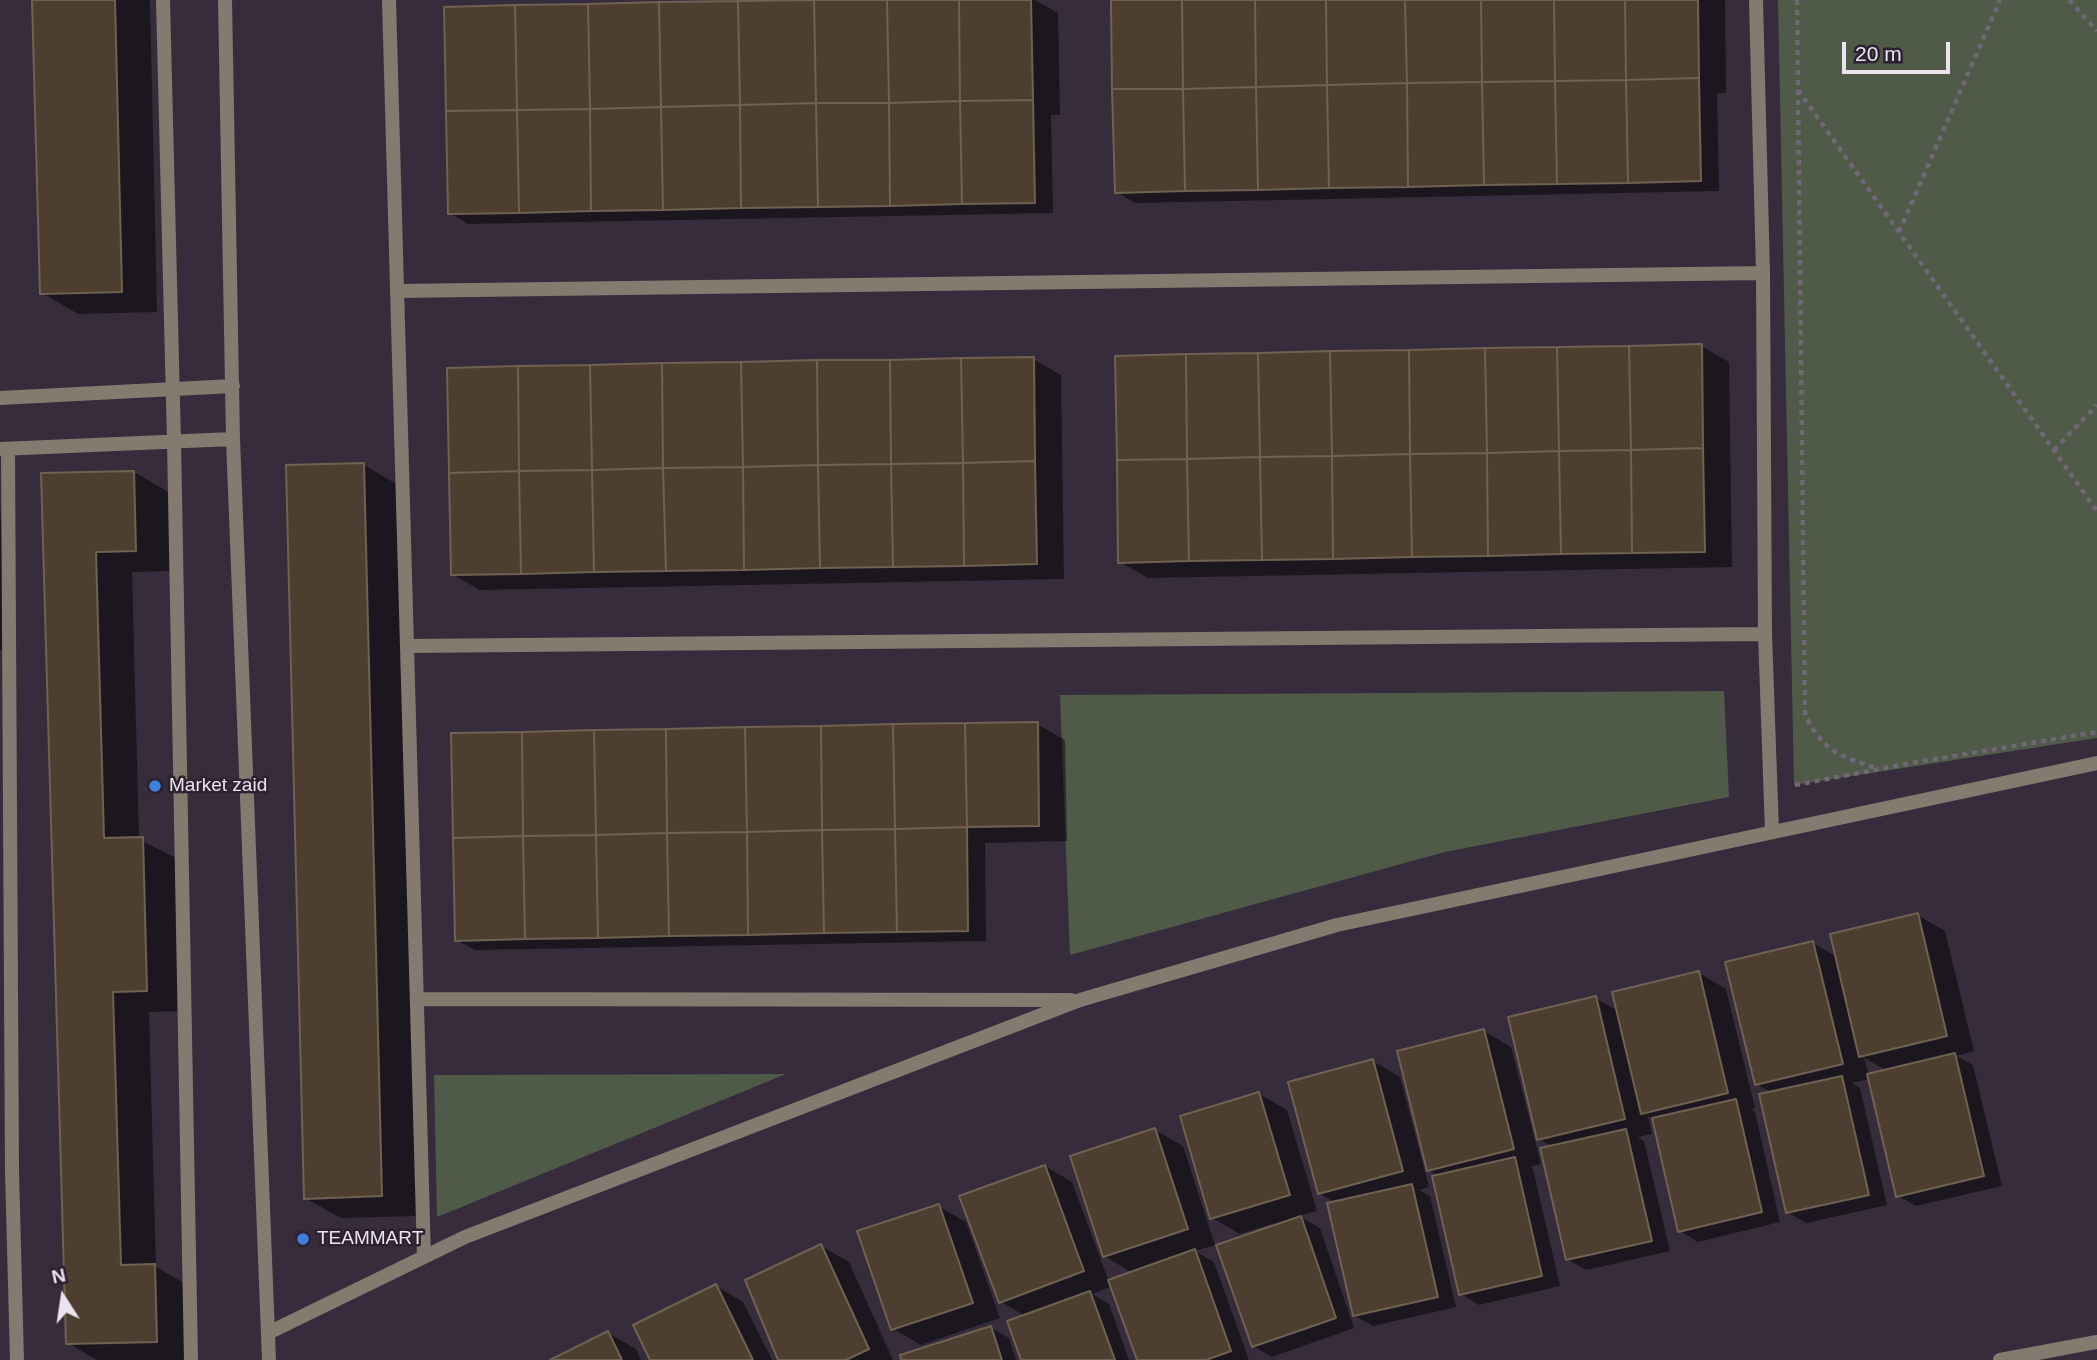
<!DOCTYPE html>
<html>
<head>
<meta charset="utf-8">
<style>
  body { margin:0 }
  #map { position:relative; width:2097px; height:1360px; overflow:hidden; background:#362c3b; font-family:Arial,sans-serif }
  canvas { display:block }
  .north { position:absolute; left:28px; top:1262px; width:70px; height:70px; -webkit-text-stroke:5px #2c2231; paint-order:stroke; rotate:348deg; font-size:19px; font-weight:700; line-height:28px; text-align:center; color:#ebe4ee }
  .north::after { content:''; display:block; margin:auto; width:24px; height:32px; background:#ebe4ee; clip-path:polygon(50% 0,100% 100%,50% 72%,0 100%) }
  .scale { position:absolute; left:1842px; top:42px; width:108px; height:32px; box-sizing:border-box; border:4px solid #ebe4ee; border-top:0; padding-left:9px; font-size:21px; line-height:24px; white-space:nowrap; color:#ebe4ee; -webkit-text-stroke:5px #2c2231; paint-order:stroke }
</style>
</head>
<body>
<div id="map">
<canvas width="2097" height="1360"></canvas>
<div class="north">N</div>
<div class="scale">20 m</div>
</div>
<script>
const g = document.querySelector('canvas').getContext('2d');
g.lineJoin = 'round';
function fill(path, color) { g.fillStyle = color; g.fill(path, 'evenodd'); }
function trace(path, color, width, dash) { g.strokeStyle = color; g.lineWidth = width; g.lineCap = dash ? 'butt' : 'round'; g.setLineDash(dash || []); g.stroke(path); }
function label(font, color, halo, rows, align = 'center') {
  g.font = font + ' Arial,sans-serif'; g.lineWidth = 5; g.setLineDash([]); g.textBaseline = 'middle'; g.strokeStyle = halo; g.fillStyle = color; for (const [text, x, y, turn = 0] of rows) {
    g.save(); g.translate(x, y); g.rotate((+turn || 0) * Math.PI / 180); g.textAlign = isNaN(turn) ? turn : align; if (halo) g.strokeText(text, 0, 0); g.fillText(text, 0, 0); g.restore();
  }
}
fill(new Path2D(`
  M1778,0H2097V738L1794,785Z
  M1724,691L1729,797L1445,852L1070,955L1060,695Z
  M786,1074L437,1217L434,1075Z`), '#4f5a49');
fill(new Path2D(`
  M34,0H150L157,312L78,314L42,293Z
  M895,0H1035L1058,13L1060,115H1051L1053,213L468,224L450,213Z
  M1113,0H1725L1726,93L1717,94L1719,191L1135,203L1116,192Z
  M1701,346L1729,362L1732,567L1148,578L1120,562Z
  M1033,359L1061,375L1064,579L480,590L452,574Z
  M364,465L400,486L418,1216L341,1218L305,1198Z
  M134,472L170,493L172,571L132,572L139,839L178,859L183,1011L149,1012L156,1267L191,1287L193,1360H97L68,1343L42,475Z
  M0,505L8,650H0Z
  M1037,724L1065,740L1067,841L985,843L986,941L475,950L456,940Z
  M1917,915L1945,931L1974,1051L1956,1056L1973,1065L2002,1186L1916,1206L1898,1196L1870,1079L1852,1083L1860,1088L1887,1205L1806,1223L1787,1212L1772,1093L1756,1084L1813,943L1837,957ZM1864,1058L1882,1068L1887,1071L1869,1075Z
  M1699,973L1726,989L1755,1108L1751,1109L1755,1112L1780,1222L1698,1242L1680,1231L1654,1120L1648,1116L1652,1134L1638,1137L1644,1141L1670,1251L1586,1270L1567,1259L1553,1147L1539,1139L1595,998L1618,1011Z
  M1484,1031L1511,1047L1541,1164L1530,1167L1533,1169L1560,1286L1479,1305L1461,1294L1439,1176L1428,1170Z
  M1373,1061L1400,1077L1429,1187L1419,1190L1430,1196L1456,1307L1373,1326L1354,1315L1336,1203L1319,1193Z
  M1259,1094L1287,1110L1317,1211L1299,1216L1320,1228L1354,1328L1272,1357L1253,1346L1272,1224L1240,1234L1212,1218Z
  M1155,1130L1183,1146L1215,1245L1195,1251L1214,1262L1249,1360H1139L1113,1286L1092,1294L1109,1304L1129,1360H1022L1025,1316L1000,1301L1045,1166L1072,1182L1109,1282L1133,1273L1104,1256Z
  M938,1206L966,1222L1000,1318L921,1345L893,1329Z
  M821,1246L849,1262L893,1360H780Z
  M716,1286L743,1302L772,1360H652Z
  M991,1328L1009,1338L1016,1360H903Z
  M608,1333L636,1349L641,1360H554Z`), '#0007');
const building = new Path2D(`
  M32,0H115L122,292L40,294Z
  M814,0H887L889,103H816Z
  M814,0L816,103L740,105L738,1Z
  M887,0H959L960,101L889,103Z
  M959,0H1031L1033,100L960,101Z
  M1111,0H1182L1183,89H1112Z
  M1182,0H1255L1256,87L1183,89Z
  M1255,0H1326L1327,85L1256,87Z
  M1326,0H1405L1407,83L1327,85Z
  M1405,0H1481L1482,82L1407,83Z
  M1481,0H1554L1555,81L1482,82Z
  M1554,0H1625L1626,80L1555,81Z
  M1625,0H1698L1699,78L1626,80Z
  M738,1L740,105L661,107L659,2Z
  M659,2L661,107L590,109L588,4Z
  M588,4L590,109L517,110L515,5Z
  M515,5L517,110L446,111L444,7Z
  M1699,78L1701,181L1628,183L1626,80Z
  M1626,80L1628,183L1557,184L1555,81Z
  M1555,81L1557,184L1484,185L1482,82Z
  M1482,82L1484,185L1408,187L1407,83Z
  M1407,83L1408,187L1329,188L1327,85Z
  M1327,85L1329,188L1258,190L1256,87Z
  M1256,87L1258,190L1185,191L1183,89Z
  M1112,89H1183L1185,191L1115,193Z
  M1033,100L1035,203L962,204L960,101Z
  M960,101L962,204L890,206L889,103Z
  M816,103H889L890,206L818,207Z
  M816,103L818,207L741,208L740,105Z
  M740,105L741,208L663,210L661,107Z
  M661,107L663,210L591,211L590,109Z
  M590,109L591,211L519,213L517,110Z
  M517,110L519,213L448,214L446,111Z
  M1702,344L1703,448L1631,450L1629,346Z
  M1629,346L1631,450L1559,451L1557,347Z
  M1557,347L1559,451L1487,453L1485,348Z
  M1485,348L1487,453L1410,454L1409,350Z
  M1409,350L1410,454L1332,456L1330,351Z
  M1330,351L1332,456L1260,457L1258,353Z
  M1258,353L1260,457L1187,459L1186,354Z
  M1186,354L1187,459L1117,460L1115,356Z
  M1034,357L1035,461L963,463L961,358Z
  M961,358L963,463L891,464L890,360Z
  M817,360H890L891,464L818,465Z
  M817,360L818,465L743,467L741,362Z
  M741,362L743,467L663,468L662,363Z
  M662,363L663,468L592,470L590,365Z
  M590,365L592,470L519,471L518,366Z
  M518,366L519,471L449,473L447,368Z
  M1703,448L1705,552L1632,553L1631,450Z
  M1631,450L1632,553L1561,554L1559,451Z
  M1559,451L1561,554L1488,556L1487,453Z
  M1487,453L1488,556L1412,557L1410,454Z
  M1410,454L1412,557L1333,559L1332,456Z
  M1332,456L1333,559L1262,560L1260,457Z
  M1260,457L1262,560L1189,561L1187,459Z
  M1187,459L1189,561L1118,563L1117,460Z
  M1035,461L1037,564L964,566L963,463Z
  M364,463L382,1196L304,1199L286,465Z
  M963,463L964,566L893,567L891,464Z
  M891,464L893,567L820,568L818,465Z
  M818,465L820,568L744,570L743,467Z
  M743,467L744,570L666,571L663,468Z
  M663,468L666,571L594,572L592,470Z
  M592,470L594,572L521,574L519,471Z
  M134,471L136,551L96,552L104,838L143,837L147,991L113,992L121,1265L155,1264L157,1342L66,1344L41,473Z
  M519,471L521,574L451,575L449,473Z
  M1038,722L1039,826L967,827L965,723Z
  M965,723L967,827L895,829L893,724Z
  M893,724L895,829L822,830L821,726Z
  M821,726L822,830L747,832L745,727Z
  M745,727L747,832L667,833L666,729Z
  M666,729L667,833L596,835L594,730Z
  M594,730L596,835L523,836L522,732Z
  M522,732L523,836L453,838L451,733Z
  M967,827L968,931L897,932L895,829Z
  M895,829L897,932L824,933L822,830Z
  M822,830L824,933L748,935L747,832Z
  M747,832L748,935L669,936L667,833Z
  M667,833L669,936L598,938L596,835Z
  M596,835L598,938L525,939L523,836Z
  M523,836L525,939L455,941L453,838Z
  M1918,913L1947,1036L1859,1057L1830,934Z
  M1813,941L1843,1064L1755,1085L1725,962Z
  M1699,971L1728,1093L1641,1114L1612,992Z
  M1596,996L1625,1119L1537,1140L1508,1017Z
  M1484,1029L1514,1149L1427,1171L1397,1051Z
  M1955,1053L1984,1176L1896,1197L1867,1074Z
  M1373,1059L1403,1171L1318,1194L1288,1082Z
  M1842,1076L1869,1195L1786,1213L1759,1094Z
  M1259,1092L1290,1195L1210,1219L1180,1116Z
  M1736,1099L1762,1212L1678,1232L1652,1118Z
  M1155,1128L1188,1229L1103,1257L1070,1156Z
  M1626,1129L1652,1241L1566,1260L1540,1148Z
  M1515,1157L1542,1276L1459,1295L1432,1176Z
  M1045,1165L1084,1271L999,1303L959,1196Z
  M1412,1184L1438,1297L1353,1316L1327,1203Z
  M939,1204L973,1303L891,1330L857,1231Z
  M1301,1216L1336,1318L1252,1347L1216,1245Z
  M821,1244L869,1349L846,1360H778L745,1280Z
  M1195,1249L1231,1351L1206,1360H1137L1108,1280Z
  M716,1284L753,1360H650L633,1325Z
  M1090,1291L1115,1360H1021L1007,1321Z
  M991,1326L1002,1360H901L900,1355Z
  M608,1331L622,1360H550Z`);
fill(building, '#4c3f2f');
trace(building, '#706252', 2);
trace(new Path2D(`
  M1797,0L1805,715C1826,754 1839,755 1878,769
  M2069,0L2097,31
  M1798,90L2097,511
  M1899,232L2000,0
  M2054,450L2097,405
  M1795,785L1906,764L2097,732`), '#716775', 4.5, [5, 5]);
trace(new Path2D(`
  M389,0L424,1257
  M1756,0L1763,273L1765,634L1772,832
  M398,291L1763,273
  M8,449L12,1171L17,1360
  M407,646L1765,634
  M417,999L1071,1000
  M268,1333L465,1237L1080,1000L1337,925L2097,763
  M2000,1360L2097,1342`), '#847a6f', 14);
trace(new Path2D(`
  M163,0L174,441L191,1360
  M225,0L233,439L269,1360
  M0,398L233,386
  M0,449L233,439`), '#847a6f', 14);
for (const [x, y, r, color] of [
  [155,786,7,"#3f7fe0"],
  [303,1239,7,"#3f7fe0"]
]) { const dot = new Path2D(); dot.arc(x, y, r, 0, 2 * Math.PI); g.fillStyle = color; g.fill(dot); trace(dot, '#2c2231', 2.5); }
label('19px', '#ebe4ee', '#2c2231', [
  ["Market zaid",169,786],
  ["TEAMMART",317,1239]
], 'left');
</script>
</body>
</html>
